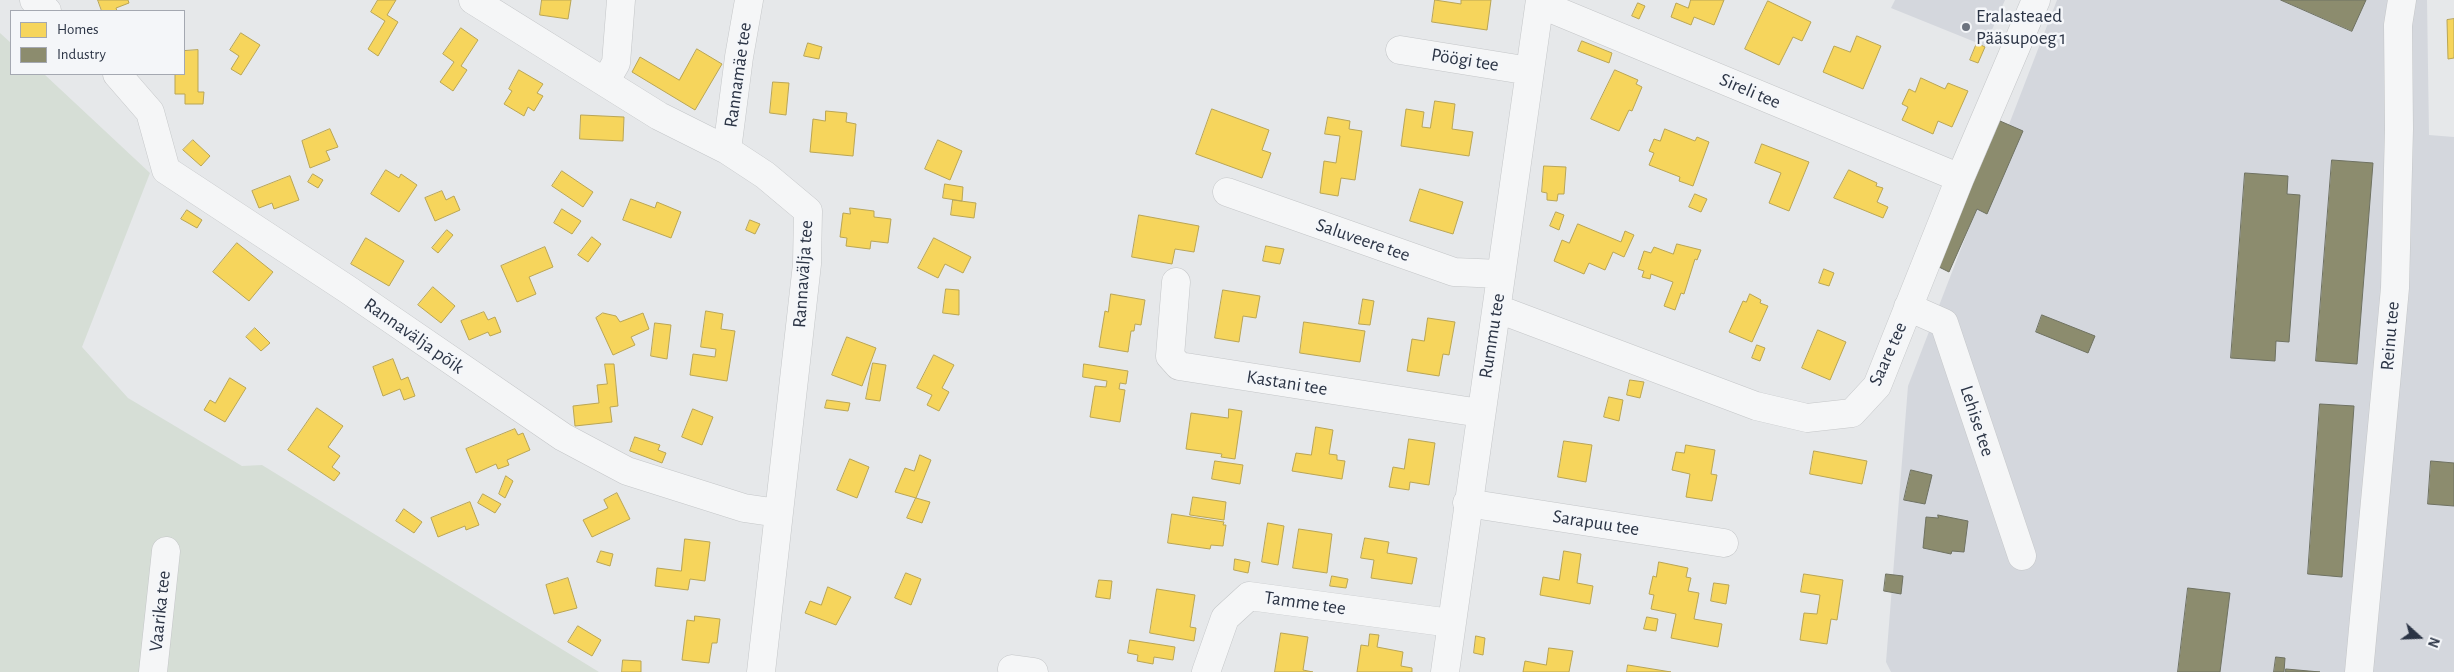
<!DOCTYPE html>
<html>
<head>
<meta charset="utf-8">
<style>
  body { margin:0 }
  #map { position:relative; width:2454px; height:672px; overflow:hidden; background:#e6e8ea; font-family:"Alegreya Sans",sans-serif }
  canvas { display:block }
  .legend { position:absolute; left:10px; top:10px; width:175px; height:65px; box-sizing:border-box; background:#f4f6f9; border:1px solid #a4a8b1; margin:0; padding:6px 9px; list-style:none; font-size:15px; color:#2b3445 }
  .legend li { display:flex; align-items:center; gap:10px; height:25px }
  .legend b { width:25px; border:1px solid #a4a8b1 }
  .north { position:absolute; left:2394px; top:612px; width:50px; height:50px; -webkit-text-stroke:4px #f4f6f9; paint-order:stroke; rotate:110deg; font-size:14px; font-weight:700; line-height:20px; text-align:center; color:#2b3445 }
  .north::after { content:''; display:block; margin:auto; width:18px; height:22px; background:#2b3445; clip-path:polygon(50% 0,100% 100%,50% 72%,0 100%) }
</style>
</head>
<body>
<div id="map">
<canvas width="2454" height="672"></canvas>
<ul class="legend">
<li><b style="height:14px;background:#f6d55c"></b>Homes</li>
<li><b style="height:14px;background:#8c8c6e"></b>Industry</li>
</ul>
<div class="north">N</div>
</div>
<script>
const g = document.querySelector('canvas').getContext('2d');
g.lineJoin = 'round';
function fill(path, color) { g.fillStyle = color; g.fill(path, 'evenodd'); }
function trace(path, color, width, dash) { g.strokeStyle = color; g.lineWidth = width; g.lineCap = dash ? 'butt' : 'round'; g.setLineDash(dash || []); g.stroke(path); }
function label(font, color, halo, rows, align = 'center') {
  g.font = font + ' "Alegreya Sans",sans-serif'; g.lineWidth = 5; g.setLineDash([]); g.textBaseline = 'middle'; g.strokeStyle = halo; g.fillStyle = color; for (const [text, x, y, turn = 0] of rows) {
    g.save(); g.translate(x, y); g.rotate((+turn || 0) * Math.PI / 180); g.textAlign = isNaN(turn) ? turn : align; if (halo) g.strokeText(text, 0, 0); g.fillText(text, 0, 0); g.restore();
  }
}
fill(new Path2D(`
  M1895,0H2005L1985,46L1891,8Z
  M2057,0H2427L2429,135L2454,137V672H1891L1886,662L1908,386Z`), '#d4d7dd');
fill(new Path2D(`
  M0,33L11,43V74H44L150,173L82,347L128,398L242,466L262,465L599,672H0Z`), '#d6ded6');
const homes = new Path2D(`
  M98,0H128L129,3L116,8L117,11H102Z
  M378,0H396L387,15L398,22L378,56L368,49L385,21L371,12Z
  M542,0H571L568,19L540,15Z
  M1435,0L1461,4V0H1491L1487,30L1432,22Z
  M1691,0H1724L1714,25L1694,17L1691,25L1671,17L1676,3L1688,8Z
  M1768,1L1811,22L1802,41L1793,37L1779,65L1745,49Z
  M1638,3L1645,6L1639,19L1632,16Z
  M2454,19V58L2448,59L2447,20Z
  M461,28L478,40L461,66L467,70L453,91L440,82L454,62L443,54Z
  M241,33L260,45L241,75L231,69L239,56L230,50Z
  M1857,36L1881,46L1863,89L1823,72L1834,46L1850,52Z
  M1582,41L1612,53L1609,63L1578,51Z
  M808,43L822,47L819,59L804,56Z
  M1977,43L1985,47L1978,63L1970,60Z
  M697,49L722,64L695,110L632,72L640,57L679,80Z
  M198,50V92H204L203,104H185V94H175V74H184V51Z
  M519,70L543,84L537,93L543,96L534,111L528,107L524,116L504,104L512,91L509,89Z
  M1615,70L1638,80L1636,84L1642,87L1632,111L1629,110L1619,131L1591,119Z
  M1921,78L1945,89L1948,83L1968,91L1952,127L1938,121L1933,134L1902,120L1908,107L1902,104L1909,89L1915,92Z
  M773,82L789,83L786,115L770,113Z
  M1435,101L1455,104L1452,129L1473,132L1469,156L1401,146L1406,109L1424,112L1422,127L1430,128Z
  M1212,109L1269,130L1262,150L1271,153L1262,178L1196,154Z
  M826,111L847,113L846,122L856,124L853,156L810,152L813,119L825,121Z
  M581,115L624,117L623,141L580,139Z
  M1328,117L1350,121L1349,129L1362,131L1355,180L1341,178L1338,196L1320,193L1324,161L1336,163L1340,136L1325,134Z
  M330,129L338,147L326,151L330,160L310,168L302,141Z
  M1665,129L1695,141L1697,137L1709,142L1693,186L1679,181L1680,177L1649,165L1654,153L1649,151L1654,139L1660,141Z
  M193,140L210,156L201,166L183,150Z
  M938,140L962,151L950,180L925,169Z
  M1762,144L1809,162L1789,211L1769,203L1781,173L1755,163Z
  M1544,166L1566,167L1564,194H1558L1557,201L1547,200V193L1542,192Z
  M386,170L399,178L401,174L417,185L399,212L371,194Z
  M1849,170L1877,183L1876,186L1883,188L1877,202L1888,207L1883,218L1834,198Z
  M562,171L593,192L583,207L552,186Z
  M313,174L323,180L318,188L308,182Z
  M290,176L299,200L274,209L272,203L259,208L252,191Z
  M945,184L963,187L962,201L943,198Z
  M1420,189L1463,202L1453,234L1410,221Z
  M442,191L446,200L454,196L460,210L435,221L425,198Z
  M1695,194L1707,199L1701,212L1689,207Z
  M631,199L655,208L657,202L681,212L671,238L623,220Z
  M953,200L976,203L974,218L951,215Z
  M850,208L874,211V217L891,219L888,243L871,241L870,249L846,246L847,238L840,237L843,213L850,214Z
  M562,209L581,221L572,234L554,223Z
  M187,210L202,220L197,228L181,219Z
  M1556,212L1564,215L1559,230L1550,226Z
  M1139,215L1199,226L1194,252L1175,249L1172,264L1132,257Z
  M750,220L760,224L755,234L746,230Z
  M1578,224L1621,242L1625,231L1634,235L1624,257L1613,252L1605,270L1589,263L1584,274L1554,261L1562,240L1569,243Z
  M447,230L453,235L438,253L432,248Z
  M592,237L601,244L588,262L578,255Z
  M366,238L404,261L389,286L351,264Z
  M934,238L971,257L963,273L945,264L938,278L918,268Z
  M237,243L273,272L249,301L213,272Z
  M1677,244L1701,250L1697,260L1695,259L1684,294L1681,293L1675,310L1664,306L1673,282L1651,274L1650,279L1642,277L1644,271L1638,269L1644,251L1651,253L1654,247L1673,254Z
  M1266,246L1284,249L1280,264L1263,261Z
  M545,247L553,267L529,277L536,294L517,302L501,266Z
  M1824,269L1834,273L1829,286L1819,283Z
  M433,287L455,306L441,323L418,305Z
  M946,289L959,290V315L943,313Z
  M1223,290L1260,296L1256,318L1243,316L1239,342L1215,338Z
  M1111,294L1145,300L1141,325L1135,324L1134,331H1131L1128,352L1099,347L1105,311L1108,312Z
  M1750,294L1761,300L1760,303L1768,306L1752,342L1729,332L1743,301L1746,302Z
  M1363,299L1374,301L1370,325L1359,324Z
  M706,311L723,314L721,329L735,331L727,381L690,375L693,354L715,357L716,349L701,347Z
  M484,312L488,320L495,317L501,332L490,336L488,332L469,340L461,321Z
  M603,313L616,316L620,322L643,313L649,329L631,337L635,345L613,355L596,318Z
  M1428,318L1455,322L1449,355L1443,354L1439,376L1407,371L1412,339L1424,341Z
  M1304,322L1365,331L1360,362L1300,353Z
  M655,323L671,325L667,359L651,356Z
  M255,328L270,343L261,351L246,337Z
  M1818,330L1846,342L1830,380L1802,368Z
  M847,337L876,348L862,386L832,375Z
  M1757,345L1765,348L1760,361L1752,358Z
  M934,355L954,365L942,388L949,392L939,411L927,405L932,395L917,388Z
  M393,359L401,380L408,377L415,396L404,400L400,389L383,396L373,367Z
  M873,363L886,365L880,401L866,399Z
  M605,364H614L618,406L610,407L612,422L575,426L573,406L599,403L597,385L607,384Z
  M1084,364L1128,371L1126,384L1120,383L1119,389L1125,390L1120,422L1090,417L1095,386L1106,387L1107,381L1083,377Z
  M230,378L246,388L225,422L204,410L210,400L215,403Z
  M1630,380L1644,382L1640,398L1627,395Z
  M1609,397L1623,400L1619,421L1604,417Z
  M827,400L850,403L848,411L825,408Z
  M317,408L343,426L328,447L340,456L332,467L340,473L334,481L288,450Z
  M693,409L713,417L702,445L682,437Z
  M1229,409L1242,411L1235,459L1221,457L1222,454L1186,449L1191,413L1228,418Z
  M1316,427L1333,430L1329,454L1337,455V460L1345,461L1342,479L1292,471L1296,453L1311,455Z
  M515,429L518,435L523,433L530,450L507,460L509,465L498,469L496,464L476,473L466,449Z
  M635,437L660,445L658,450L666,453L662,463L630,451Z
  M1409,439L1435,443L1429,485L1410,482L1409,490L1389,487L1393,467L1404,469Z
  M1564,441L1592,445L1586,482L1558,477Z
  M1686,445L1715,450L1711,474L1717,475L1712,501L1686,497L1690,474L1672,470L1676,452L1684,453Z
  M1814,451L1867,461L1862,484L1810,474Z
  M920,455L931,460L916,498L895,492L905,468L914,471Z
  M850,459L869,467L857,498L837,490Z
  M1215,461L1243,465L1240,484L1212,479Z
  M506,476L513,481L505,498L499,494Z
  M617,493L630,519L592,537L583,520L608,508L604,500Z
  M483,494L501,504L495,513L478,503Z
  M1193,497L1226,502L1224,520L1190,515Z
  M916,498L930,502L922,523L907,518Z
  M470,502L479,525L466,530L465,526L438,537L431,518Z
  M404,509L422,522L414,533L396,521Z
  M1172,514L1224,522L1223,525H1226L1223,546L1211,545L1210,549L1168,543Z
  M1268,523L1284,526L1278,565L1262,562Z
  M1299,529L1332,534L1327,573L1293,568Z
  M1365,538L1389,542L1387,553L1417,558L1412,584L1371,578L1374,560L1361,558Z
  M685,539L710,542L705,581L690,579L688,590L655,586L657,568L681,571Z
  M601,551L613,554L610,566L597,562Z
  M1564,551L1581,554L1577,583L1593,586L1590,604L1540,595L1543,577L1559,580Z
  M1235,559L1250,562L1248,573L1234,570Z
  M1659,562L1688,568L1686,577L1691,578L1688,591L1699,593L1694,619L1722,624L1718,647L1671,638L1676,614L1651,609L1654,595L1649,594L1653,576L1656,577Z
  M906,573L921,579L911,605L895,598Z
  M1804,574L1843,580L1837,620L1831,619L1827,644L1800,640L1804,613L1817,614L1820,595L1801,592Z
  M1332,576L1348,579L1346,588L1330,586Z
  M568,578L577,608L554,614L546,585Z
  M1099,580L1112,581L1110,599L1096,597Z
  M1714,583L1729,585L1726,604L1711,601Z
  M828,587L851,597L836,625L805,613L810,601L821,605Z
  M1157,589L1195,595L1190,627L1196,628L1194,641L1150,633Z
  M695,616L720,619L717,643H712L709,663L682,660L687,620L694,621Z
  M1647,617L1658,619L1656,631L1644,629Z
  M578,626L601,640L592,656L568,642Z
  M1281,633L1308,637L1303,670L1313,672H1275Z
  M1370,634L1379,635L1377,647L1403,652L1401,666L1412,668V672H1357L1361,645L1368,646Z
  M1476,636L1485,638L1483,655L1474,653Z
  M1130,640L1175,647L1173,660L1154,657L1153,664L1137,661L1138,655L1128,653Z
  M1549,648L1573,651L1569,672H1523L1525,661L1546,665Z
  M623,660L641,661V672H622Z
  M1628,665L1671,672H1627Z`);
fill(homes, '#f6d55c');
trace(homes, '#b9a555', 1);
const industry = new Path2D(`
  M2281,0H2366L2352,31Z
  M2000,121L2023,131L1987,214L1977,209L1949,272L1937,266Z
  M2332,160L2373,163L2357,364L2316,361Z
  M2245,173L2288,176L2287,194L2300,195L2289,342L2276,341L2275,361L2231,358Z
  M2042,315L2095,336L2088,353L2036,332Z
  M2320,404L2354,406L2342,577L2308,574Z
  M2431,461L2454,463V506L2428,504Z
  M1911,470L1932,475L1925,504L1904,500Z
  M1938,515L1968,521L1964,552L1952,551L1951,554L1923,548L1926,517L1938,518Z
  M1886,574L1903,576L1901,594L1884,591Z
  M2188,588L2230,593L2220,672H2178Z
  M2276,657L2285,658L2284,672H2274Z
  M2286,669L2320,672H2286Z`);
fill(industry, '#8c8c6e');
trace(industry, '#6f7262', 1);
const minor = new Path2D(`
  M34,0L47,11
  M473,0L659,116L727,150L765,175L808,211L807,264L761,672
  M1540,4L1960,178
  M1400,50L1530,71
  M117,74L150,112L166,170L347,289L563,437L627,471L744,508L778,513
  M605,82L616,63L621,0
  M727,150L739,57L749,0
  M1227,192L1454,272L1501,274
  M1176,282L1170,356L1179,366L1480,413
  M1908,307L1944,323L2022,556
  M1498,309L1756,406L1807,418L1852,413L1877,386L1960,178L2036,0
  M1467,503L1724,543
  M1012,669L1034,672
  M153,672L166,551
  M1206,672L1225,618L1249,596L1451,623
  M1445,672L1540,0
  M2359,672L2395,288L2399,129L2398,25L2402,0`);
trace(minor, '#c4c6c8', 29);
trace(minor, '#f5f6f7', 28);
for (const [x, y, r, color] of [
  [1966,27,5,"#6c737f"]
]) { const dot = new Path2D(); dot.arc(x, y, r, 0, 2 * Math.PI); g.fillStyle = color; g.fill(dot); trace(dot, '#f4f6f9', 2); }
label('19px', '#2b3445', '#f4f6f9', [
  ["Eralasteaed",1976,16],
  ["Pääsupoeg 1",1976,38]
], 'left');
label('19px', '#2b3445', '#f4f6f9', [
  ["Pöögi tee",1465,60,9],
  ["Rannamäe tee",738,75,-82],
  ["Sireli tee",1750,91,23],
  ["Saluveere tee",1363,240,19],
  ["Rannavälja tee",803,274,-86],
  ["Rannavälja põik",414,336,35],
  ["Rummu tee",1492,336,-81],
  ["Reinu tee",2390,336,-85],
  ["Saare tee",1888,354,-66],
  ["Kastani tee",1287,383,9],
  ["Lehise tee",1977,421,72],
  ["Sarapuu tee",1596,523,9],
  ["Tamme tee",1305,603,8],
  ["Vaarika tee",160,611,-84]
]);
</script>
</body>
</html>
